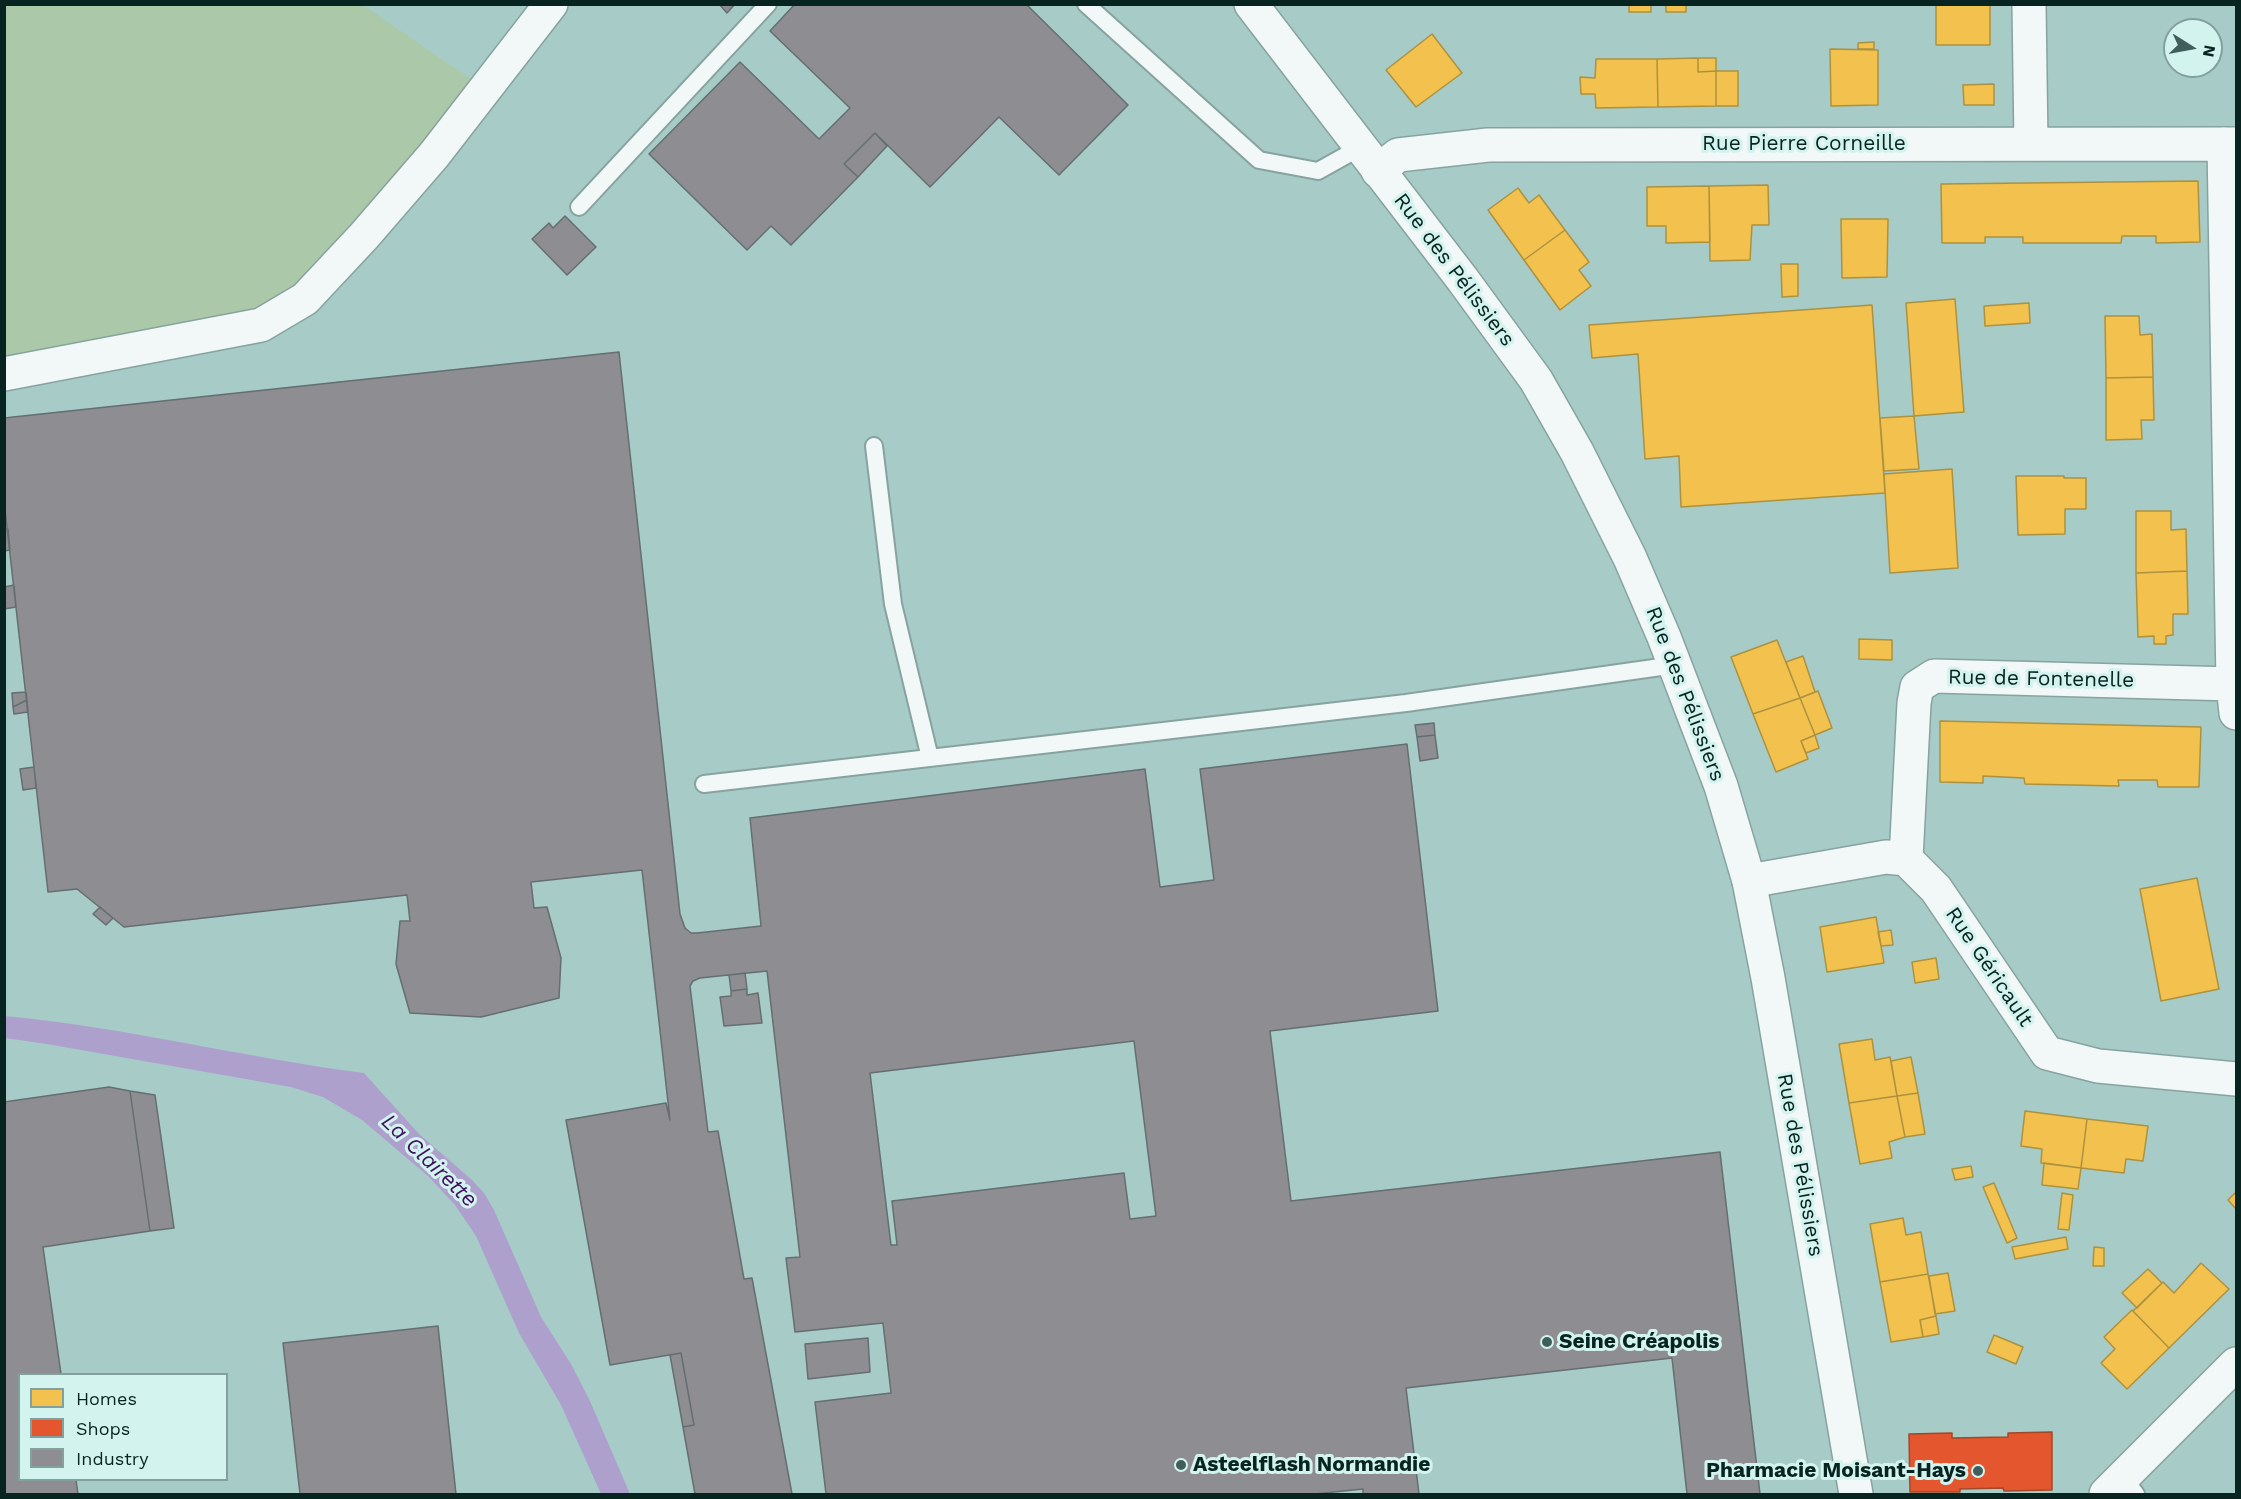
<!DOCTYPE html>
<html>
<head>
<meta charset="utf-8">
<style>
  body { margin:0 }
  #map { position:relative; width:2241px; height:1499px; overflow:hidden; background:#a7cbc7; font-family:"Work Sans",sans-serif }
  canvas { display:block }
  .frame { position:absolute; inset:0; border:6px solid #082421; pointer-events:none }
  .legend { position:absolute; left:18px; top:1373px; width:210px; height:108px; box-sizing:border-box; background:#d3f3ef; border:2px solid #82a09d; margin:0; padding:8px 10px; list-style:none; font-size:18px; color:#082421 }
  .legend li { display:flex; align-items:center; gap:12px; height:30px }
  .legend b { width:30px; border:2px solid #82a09d }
  .north { position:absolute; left:2163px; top:18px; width:60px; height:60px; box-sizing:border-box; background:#d3f3ef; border:2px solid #82a09d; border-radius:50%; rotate:101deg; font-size:16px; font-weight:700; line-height:24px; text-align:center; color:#082421 }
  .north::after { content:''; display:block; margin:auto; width:21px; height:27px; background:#405e5b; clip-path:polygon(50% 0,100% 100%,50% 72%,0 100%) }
</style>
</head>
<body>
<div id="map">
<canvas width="2241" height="1499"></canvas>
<div class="frame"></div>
<ul class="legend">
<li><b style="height:16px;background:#f2c14e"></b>Homes</li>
<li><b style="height:16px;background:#e4572e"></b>Shops</li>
<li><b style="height:16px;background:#8d8d92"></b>Industry</li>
</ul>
<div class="north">N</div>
</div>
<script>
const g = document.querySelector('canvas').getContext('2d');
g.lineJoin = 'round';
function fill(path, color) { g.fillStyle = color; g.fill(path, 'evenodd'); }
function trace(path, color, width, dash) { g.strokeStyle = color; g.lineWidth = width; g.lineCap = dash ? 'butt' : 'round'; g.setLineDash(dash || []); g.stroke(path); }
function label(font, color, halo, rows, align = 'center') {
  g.font = font + ' "Work Sans",sans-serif'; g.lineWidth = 6; g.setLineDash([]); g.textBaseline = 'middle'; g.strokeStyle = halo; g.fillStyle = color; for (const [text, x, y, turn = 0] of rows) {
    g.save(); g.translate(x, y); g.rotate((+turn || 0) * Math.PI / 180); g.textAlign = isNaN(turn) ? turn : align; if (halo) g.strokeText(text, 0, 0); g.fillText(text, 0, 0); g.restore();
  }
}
fill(new Path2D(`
  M5,5H363L485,89L305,299L5,374Z`), '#abc9a9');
fill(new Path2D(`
  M4,1016C126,1027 244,1058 364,1073L419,1134L472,1180L484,1193L494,1210L541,1317L571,1364L590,1401L630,1494H601L561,1405L519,1333L476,1236L455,1205L428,1176L362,1120L323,1097L291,1087L47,1044L5,1038Z`), '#ada0cd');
const homes = new Path2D(`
  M1629,4H1651V12H1629Z
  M1666,4H1686V12H1666Z
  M1936,4H1990V45H1936Z
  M1432,34L1462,73L1416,107L1386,70Z
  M1874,42V49H1858V43Z
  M1830,49L1878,50V105L1831,106Z
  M1698,58H1716V71L1698,72Z
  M1698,58V72L1716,71V106L1658,107L1657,59Z
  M1596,59H1657L1658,107L1596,108L1595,94H1581L1580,77L1595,78Z
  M1716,71H1738V106H1716Z
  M1994,84V105H1964L1963,85Z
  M2198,181L2200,242L2156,243V236H2122L2121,243H2023V237H1985V243H1942L1941,184Z
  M1768,185L1769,225H1752L1750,260L1710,261L1709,186Z
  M1709,186L1710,242L1666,243V226H1647V187Z
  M1518,188L1529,203L1539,195L1565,230L1524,260L1488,210Z
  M1841,219H1888L1887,277L1842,278Z
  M1565,230L1589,262L1579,270L1591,286L1560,310L1524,260Z
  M1781,264H1798V296L1782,297Z
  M1955,299L1964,412L1914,416L1906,303Z
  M2029,303L2030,323L1985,326L1984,306Z
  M1872,305L1885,493L1681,507L1679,456L1645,459L1638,354L1592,358L1589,325Z
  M2105,316H2139L2140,335L2152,334L2153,377L2106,378Z
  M2153,377L2154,420H2141L2142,439L2106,440V378Z
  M1914,416L1919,469L1884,471L1880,418Z
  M1952,469L1958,568L1890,573L1884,474Z
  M2016,476H2064V478H2086V509H2065V534L2018,535Z
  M2136,511H2171V530L2186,529L2187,571L2136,573Z
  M2187,571L2188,614H2173V635L2166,636V644H2154V636L2138,637L2136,573Z
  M1859,639L1892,640V660L1859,659Z
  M1777,640L1800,698L1753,714L1731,657Z
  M1803,656L1815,692L1800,698L1786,662Z
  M1818,691L1832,728L1815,735L1800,698Z
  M1800,698L1815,735L1801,741L1808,759L1776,772L1753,714Z
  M1940,721L2201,727L2199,787H2158L2157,780H2118L2119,786L2025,784L2024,778L1983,776V783L1940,782Z
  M1815,735L1819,748L1806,753L1801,741Z
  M2197,878L2219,989L2161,1001L2140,889Z
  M1876,917L1884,963L1827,972L1820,927Z
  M1891,930L1893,945L1881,946L1878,932Z
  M1936,958L1939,979L1915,983L1912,962Z
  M1872,1039L1875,1060L1890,1057L1897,1096L1849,1103L1839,1044Z
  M1911,1057L1918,1093L1897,1096L1891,1061Z
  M1918,1093L1925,1134L1905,1137L1897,1096Z
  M1897,1096L1905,1137L1889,1142L1892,1158L1860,1164L1849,1103Z
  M2025,1111L2087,1119L2081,1168L2041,1163L2042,1149L2021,1146Z
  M2087,1119L2148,1126L2143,1161L2126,1159L2124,1173L2081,1168Z
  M2044,1163L2081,1168L2078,1189L2042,1185Z
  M1971,1166L1973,1177L1955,1180L1952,1169Z
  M1994,1183L2017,1238L2007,1243L1983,1187Z
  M2236,1192V1209L2228,1200Z
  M2062,1193L2073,1195L2069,1230L2058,1229Z
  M1903,1218L1906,1235L1921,1232L1928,1274L1880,1282L1870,1224Z
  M2066,1237L2068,1249L2015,1259L2012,1247Z
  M2094,1247L2104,1248V1266H2093Z
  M2201,1263L2229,1289L2169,1348L2133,1311L2163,1282L2174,1293Z
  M2148,1269L2162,1283L2137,1308L2122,1293Z
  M1948,1273L1955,1311L1935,1314L1929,1276Z
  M1928,1274L1936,1316L1920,1320L1923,1337L1891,1342L1880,1282Z
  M2132,1310L2169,1348L2127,1389L2101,1363L2115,1349L2104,1337Z
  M1936,1316L1939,1334L1923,1337L1920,1320Z
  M1994,1335L2023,1347L2016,1364L1987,1352Z`);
fill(homes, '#f2c14e');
trace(homes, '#ac9240', 1.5);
const shops = new Path2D(`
  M2052,1432V1490L2004,1491L2003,1488L1960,1489V1492H1910L1909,1434L1952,1433V1438L2008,1437V1433Z`);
fill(shops, '#e4572e');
trace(shops, '#a2482a', 1.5);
const industry = new Path2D(`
  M719,4H735L727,13Z
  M795,4H1026L1128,105L1059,175L999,117L930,187L875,133L844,164L858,177L791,245L771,226L747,250L649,154L740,62L819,139L850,108L770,31Z
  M875,133L887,146L858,177L844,164Z
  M565,216L596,247L567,275L532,239L549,223L553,228Z
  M619,352L680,914L685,928L691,933H697L761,926L750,818L1145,769L1160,887L1214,880L1200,769L1407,744L1438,1011L1270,1031L1291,1201L1720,1152L1760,1494H1687L1672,1358L1406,1388L1419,1494H1363V1489L1315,1494H826L815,1402L891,1393L883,1323L795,1332L786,1258L800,1257L767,971L700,978L693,981L690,986L708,1132L718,1131L744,1279L752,1278L792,1494H695L683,1427L694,1425L681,1353L610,1365L566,1120L666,1103L670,1120L642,870L531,882L534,908L547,907L561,958L559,998L481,1017L410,1013L396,964L400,921H410L407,895L124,927L77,889L48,892L4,501V418ZM1134,1041L1156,1216L1130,1219L1124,1173L892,1201L897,1245H891L870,1073Z
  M4,529H8L10,550L4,551Z
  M14,585L16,607L4,609V587Z
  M26,692L27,700L13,707L12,693Z
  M27,700L28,712L14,714L13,707Z
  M1434,723L1435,735L1417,737L1415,725Z
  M1435,735L1438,758L1420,761L1417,737Z
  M34,767L36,788L23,790L20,769Z
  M100,907L113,918L106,925L93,914Z
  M745,973L747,989L731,991L729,975Z
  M747,989V995L758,993L762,1023L724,1026L720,997L731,996V991Z
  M109,1087L130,1091L150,1231L43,1247L61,1374H20V1480H76L78,1494H4V1102Z
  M130,1091L155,1095L174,1228L150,1231Z
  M438,1326L456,1494H300L283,1343Z
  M868,1338L870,1372L808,1379L805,1344Z
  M681,1353L694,1425L683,1427L670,1355Z`);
fill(industry, '#8d8d92');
trace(industry, '#656e70', 1.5);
const service = new Path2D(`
  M1086,4L1259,160L1318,171L1361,147
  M579,207L768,4
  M874,446L893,604L930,758
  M704,784L1406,703L1675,665
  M2123,1477L2136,1494`);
const minor = new Path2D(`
  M2029,4L2031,144
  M2224,144L2233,684L2236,713
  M1378,171L1398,155L1488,145L2236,144
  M4,374L261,325L305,299L364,236L434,155L551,4
  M1906,859L1914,703L1917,687L1934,676L2233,684
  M1749,881L1886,857L1906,859L1936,889L2047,1053L2098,1066L2236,1079
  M2106,1494L2236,1364`);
const tertiary = new Path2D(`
  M1251,4L1463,280L1536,380L1577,452L1630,558L1664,637L1721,786L1749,881L1768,978L1856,1494`);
trace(service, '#87a3a0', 20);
trace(minor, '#87a3a0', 36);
trace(tertiary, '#87a3a0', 36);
trace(service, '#f2f7f7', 16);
trace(minor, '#f2f7f7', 33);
trace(tertiary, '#f2f7f7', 33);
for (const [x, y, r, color] of [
  [1547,1342,6,"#405e5b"],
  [1181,1465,6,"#405e5b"],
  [1978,1471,6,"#405e5b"]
]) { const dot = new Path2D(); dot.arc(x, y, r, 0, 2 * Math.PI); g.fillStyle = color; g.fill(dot); trace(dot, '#d3f3ef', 2); }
label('21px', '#082421', '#d3f3ef', [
  ["Rue Pierre Corneille",1804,144],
  ["Rue des Pélissiers",1454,270,53],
  ["Rue de Fontenelle",2041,679,1],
  ["Rue des Pélissiers",1685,694,69],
  ["Rue Géricault",1989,967,56],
  ["Rue des Pélissiers",1800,1165,80]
]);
label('bold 21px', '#082421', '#d3f3ef', [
  ["Seine Créapolis",1559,1342],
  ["Asteelflash Normandie",1193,1465],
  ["Pharmacie Moisant-Hays",1966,1471,"right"]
], 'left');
label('italic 22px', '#3f105e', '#d3f3ef', [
  ["La Clairette",429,1161,44]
]);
</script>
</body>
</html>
